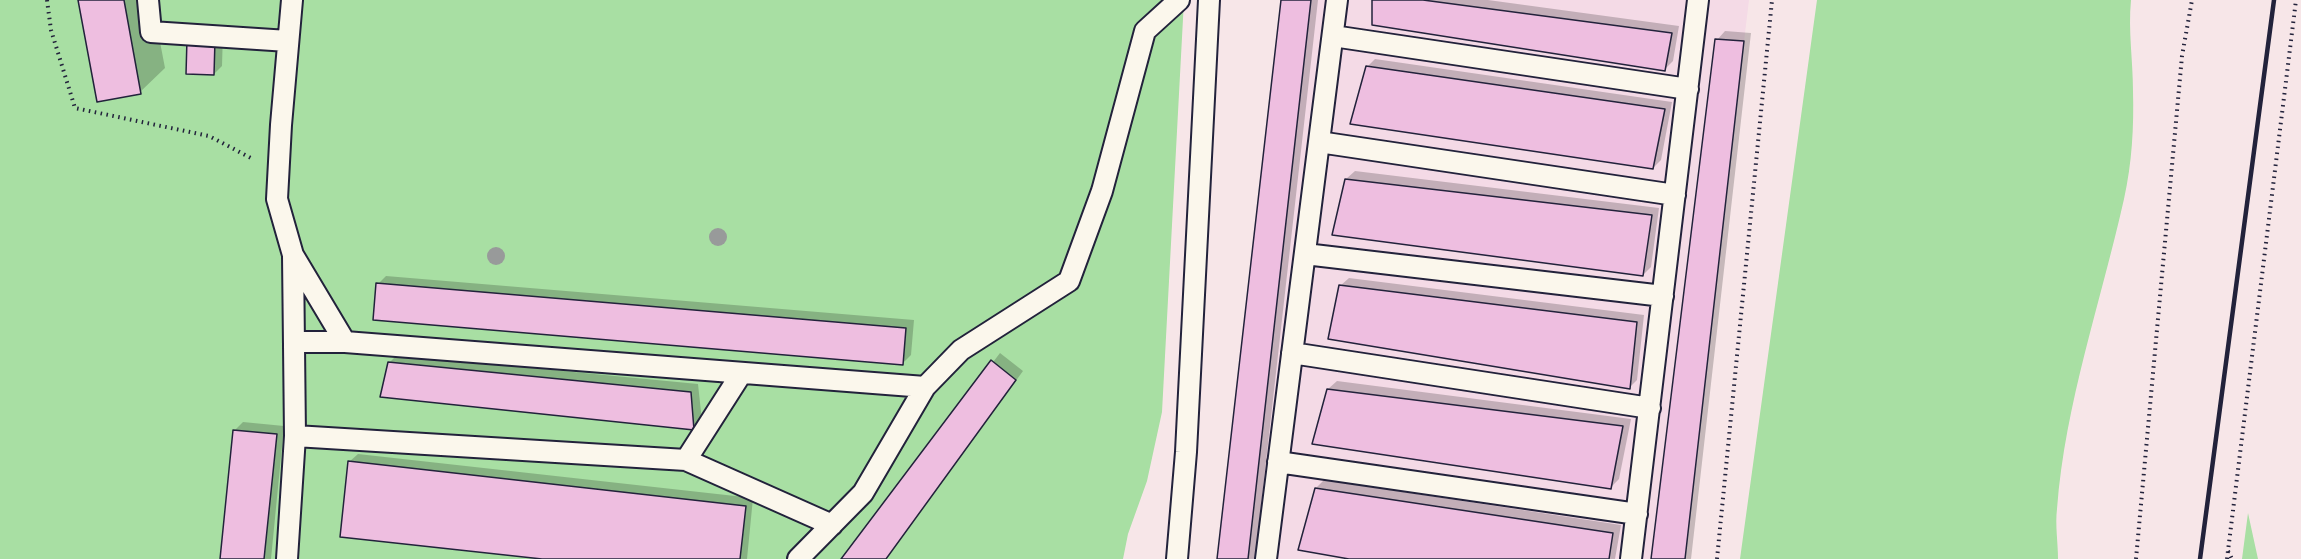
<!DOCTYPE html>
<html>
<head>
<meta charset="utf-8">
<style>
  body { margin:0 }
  canvas { display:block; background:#f7e6e8 }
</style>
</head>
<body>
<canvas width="2301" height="559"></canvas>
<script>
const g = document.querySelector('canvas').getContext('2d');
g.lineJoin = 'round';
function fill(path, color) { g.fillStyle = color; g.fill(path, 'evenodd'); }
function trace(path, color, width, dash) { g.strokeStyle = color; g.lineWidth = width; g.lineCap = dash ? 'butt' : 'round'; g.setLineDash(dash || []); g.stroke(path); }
fill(new Path2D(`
  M1281,0H1749L1682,559H1217Z`), '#f4dae6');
fill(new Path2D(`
  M0,0H1184L1162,412L1147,481L1128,534L1123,559H0Z
  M1817,0H2131C2128,31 2133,60 2133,91C2134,127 2132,163 2124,199C2101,302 2065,403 2057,509C2055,525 2058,543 2058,559H1740Z
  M2248,513L2258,559H2242Z`), '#a8dfa3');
fill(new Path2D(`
  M79,0H152L165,68L140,92Z
  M1282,0H1318L1255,559H1218Z
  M1373,0H1488L1679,26L1673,61L1665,69Z
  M197,31L223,32L222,66L214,74Z
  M1725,31L1751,33L1691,559H1653L1717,40Z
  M1375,59L1672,102L1661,160L1653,168L1367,67Z
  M1355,171L1659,208L1651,267L1643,275L1346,179Z
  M386,276L914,320L911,355L903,363L378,284Z
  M1349,278L1644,315L1637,380L1629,388L1340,286Z
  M1000,353L1023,371L886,559H843Z
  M397,355L698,384L702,421L694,429L389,363Z
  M1337,381L1631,419L1619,479L1610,488L1328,389Z
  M243,422L284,426L271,559H222L235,430Z
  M358,454L753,498L747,559H556L349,462Z
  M1324,480L1621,525L1615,559H1358L1316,488Z`), '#0003');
const building = new Path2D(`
  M78,0H124L141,94L97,102Z
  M1281,0H1311L1248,559H1217Z
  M1372,0H1423L1672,33L1665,71L1372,25Z
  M187,39L215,40L214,75L186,74Z
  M1715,39L1744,41L1685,559H1651Z
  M1366,66L1665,109L1653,169L1350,124Z
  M1345,179L1652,215L1643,276L1332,235Z
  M376,283L906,328L903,365L373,320Z
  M1339,285L1637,322L1630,389L1328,339Z
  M991,360L1016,380L886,559H841Z
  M388,362L691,392L694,430L380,397Z
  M1327,389L1623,426L1611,489L1312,444Z
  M233,430L277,434L264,559H220Z
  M348,461L746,506L740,559H542L340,537Z
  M1315,488L1613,533L1609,559H1349L1298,550Z`);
fill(building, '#eebee0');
trace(building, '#22223b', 1.5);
const lane = new Path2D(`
  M148,0L151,32L288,41
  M292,0L281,125L277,199L293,255L345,342
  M1333,36L1688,89
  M1319,142L1675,195
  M1305,254L1663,296
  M294,342H345L925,387
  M1292,353L1650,408
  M295,436L686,460L741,374
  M686,460L832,525
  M1278,462L1637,514
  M287,559L295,436L293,256
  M798,559L863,493L925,387L961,350L1069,281L1102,191L1145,31L1179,0
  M1177,559L1186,452L1209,0
  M1266,559L1337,0
  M1631,559L1698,0`);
trace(lane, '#22223b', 24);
trace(new Path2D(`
  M47,0L51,30L75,108L209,136L251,158
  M2228,551L2232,559
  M1717,559L1772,0
  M2136,559L2182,56L2192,0
  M2227,559L2296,0`), '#22223b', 4, [1.5, 4.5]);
trace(lane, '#fbf7ec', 20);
trace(new Path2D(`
  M2200,559L2274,0`), '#22223b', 4.5);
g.fillStyle = '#989a9a';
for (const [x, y] of [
  [718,237],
  [496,256]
]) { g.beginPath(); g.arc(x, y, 9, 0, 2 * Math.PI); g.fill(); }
</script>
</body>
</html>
